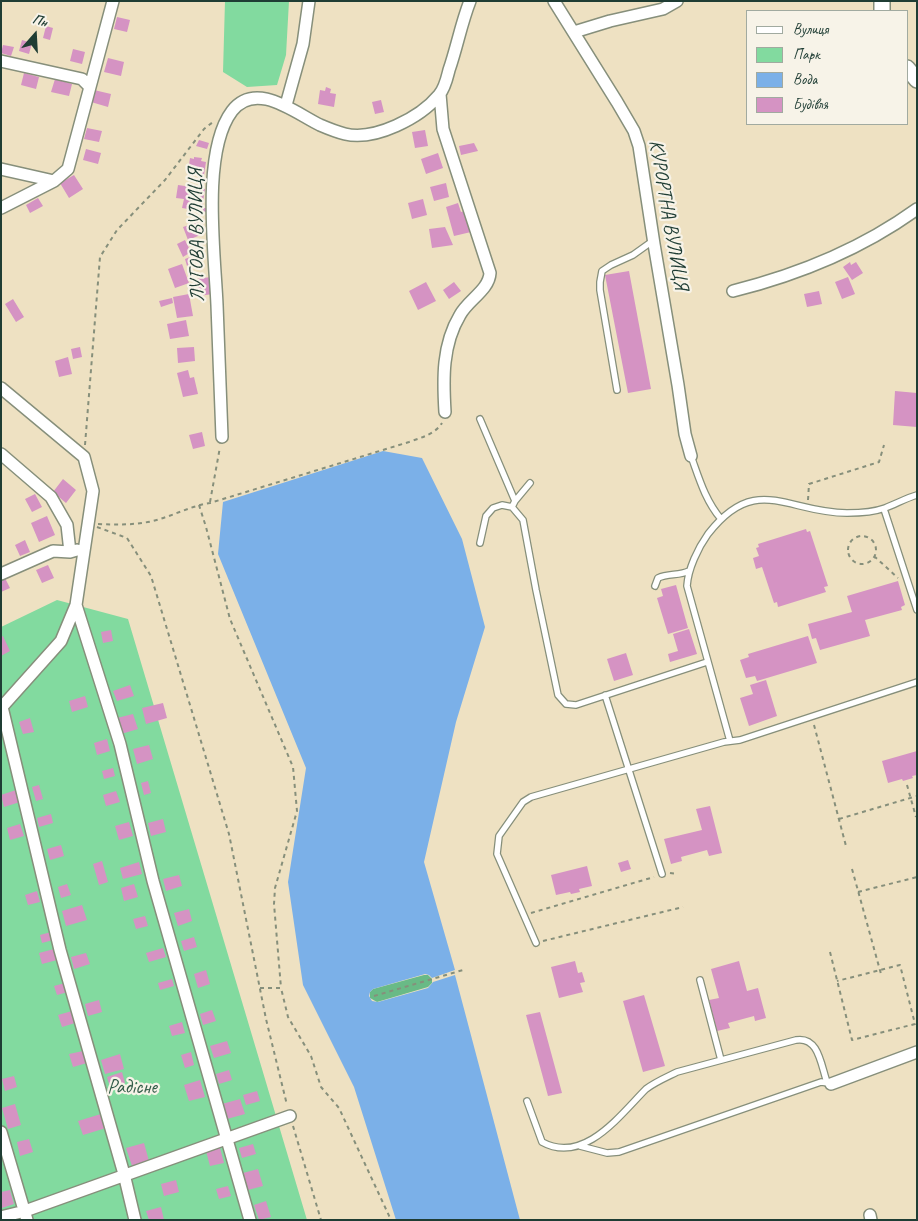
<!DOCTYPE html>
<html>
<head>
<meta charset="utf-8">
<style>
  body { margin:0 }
  #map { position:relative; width:918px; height:1221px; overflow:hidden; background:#eee1c2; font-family:Caveat,sans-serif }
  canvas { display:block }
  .frame { position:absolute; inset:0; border:2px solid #1f3d34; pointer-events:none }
  .legend { position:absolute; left:746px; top:10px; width:162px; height:115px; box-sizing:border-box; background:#f7f3e8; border:1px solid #a1aaa0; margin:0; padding:6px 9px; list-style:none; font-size:15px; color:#1f3d34 }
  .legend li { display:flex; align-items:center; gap:10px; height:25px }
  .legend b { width:25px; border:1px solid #a1aaa0 }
  .north { position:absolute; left:10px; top:10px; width:50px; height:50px; -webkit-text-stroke:4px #f7f3e8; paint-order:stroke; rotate:19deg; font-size:14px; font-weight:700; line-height:20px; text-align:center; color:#1f3d34 }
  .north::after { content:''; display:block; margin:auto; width:18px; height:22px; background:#1f3d34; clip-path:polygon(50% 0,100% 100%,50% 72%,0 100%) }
</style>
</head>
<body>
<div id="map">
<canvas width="918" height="1221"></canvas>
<div class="frame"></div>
<ul class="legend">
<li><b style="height:6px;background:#fff"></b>Вулиця</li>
<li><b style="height:14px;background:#82da9f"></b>Парк</li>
<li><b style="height:14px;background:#7bb0e8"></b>Вода</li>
<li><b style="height:14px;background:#d593c3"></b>Будівля</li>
</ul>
<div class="north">Пн</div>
</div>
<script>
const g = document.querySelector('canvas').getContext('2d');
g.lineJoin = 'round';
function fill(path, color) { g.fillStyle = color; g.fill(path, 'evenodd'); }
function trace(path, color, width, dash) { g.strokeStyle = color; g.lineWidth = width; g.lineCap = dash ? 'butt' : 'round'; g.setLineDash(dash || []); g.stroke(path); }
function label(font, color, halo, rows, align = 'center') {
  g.font = font + ' Caveat,sans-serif'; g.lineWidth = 4.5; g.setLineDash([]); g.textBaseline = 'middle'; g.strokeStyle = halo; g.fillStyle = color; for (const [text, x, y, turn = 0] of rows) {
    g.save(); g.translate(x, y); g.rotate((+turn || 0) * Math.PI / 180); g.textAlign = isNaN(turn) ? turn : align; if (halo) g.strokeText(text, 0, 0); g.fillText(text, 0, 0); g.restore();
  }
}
fill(new Path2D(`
  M225,1H289L286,55L277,85L247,87L223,72Z
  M57,600L128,619L307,1220H1V627Z`), '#82da9f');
fill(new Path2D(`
  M424,975H428L432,979V983L428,987L377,1002L370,998V992L373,989Z`), '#69ba86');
fill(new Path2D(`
  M383,451L422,458L462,539L485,627L456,722L424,862L455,970L432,978L429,975L425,974L373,989L370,992L369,996L372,1001L378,1002L428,988L433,982L455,975L520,1220H396L354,1087L303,985L288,882L306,768L218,554L223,502Z`), '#7bb0e8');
fill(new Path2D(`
  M117,17L130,20L127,32L114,29Z
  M46,26L53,28L50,40L43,38Z
  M22,40L32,43L29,54L19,51Z
  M3,45L14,47L11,56L1,53Z
  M73,49L85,52L82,64L70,61Z
  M108,58L124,62L121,76L104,72Z
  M24,73L39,77L36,89L21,85Z
  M55,79L72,84L69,96L51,92Z
  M326,87L331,89L330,93L336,94L334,107L318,104L320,90L325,91Z
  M94,90L111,94L108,107L91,102Z
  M381,100L384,112L375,114L372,102Z
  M87,128L102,131L99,142L84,139Z
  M425,130L428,146L415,148L412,132Z
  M199,140L209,143L207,149L196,146Z
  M474,143L478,151L461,155L459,146Z
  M86,149L101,153L98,164L83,160Z
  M438,153L443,168L426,174L421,159Z
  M194,157L202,158L201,161L206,162L204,175L188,172L190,158L194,159Z
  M74,175L83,189L69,198L60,183Z
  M446,183L449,197L434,201L430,187Z
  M178,185L205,189L202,208H206V212L182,208L184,199L176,198Z
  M38,198L43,206L30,213L26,205Z
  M423,199L427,215L412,219L408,203Z
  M458,203L461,212L465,211L471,232L454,236L446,207Z
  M198,222L203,234L188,240L183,227Z
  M445,227L453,245L432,248L429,229Z
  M185,240L191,252L183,257L177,244Z
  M193,256L196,263L187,266L185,259Z
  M850,262L851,265L856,262L863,273L852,280L843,267Z
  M182,264L189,283L175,288L168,269Z
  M629,271L651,389L628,393L605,275Z
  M211,277L213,294L198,296L195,279Z
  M848,277L855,294L842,299L835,282Z
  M426,282L436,301L418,310L409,291Z
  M454,282L461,291L449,299L443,290Z
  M819,291L822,304L807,307L804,294Z
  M189,294L193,316L177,318L173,297Z
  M172,298L173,303L161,307L159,301Z
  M13,299L24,317L16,322L5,304Z
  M186,320L189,336L170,339L167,324Z
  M80,347L82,357L73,359L71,349Z
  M194,347L195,361L178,363L177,348Z
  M68,357L72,374L59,377L55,361Z
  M188,370L190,378L194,377L198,394L183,397L177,373Z
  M895,391L917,393V427L893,425Z
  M202,432L205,446L193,449L189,435Z
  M63,479L76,490L66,503L53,492Z
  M35,494L42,507L32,512L25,499Z
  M47,516L55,535L39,542L31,523Z
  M806,529L807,532L810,531L828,586L824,587L826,592L778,607L777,602L774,603L762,567L756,569L753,558L759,556L756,548L759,547L758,544Z
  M25,540L30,552L20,556L15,545Z
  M48,565L54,578L42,583L36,570Z
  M5,578L10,588L1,592V580Z
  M898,581L905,605L901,607L902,610L865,620L870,636L820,650L816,638L812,639L808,624L852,612L847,596Z
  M676,585L688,628L668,634L657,598L663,596L661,589Z
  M689,629L697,654L670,662L668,654L678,651L673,634Z
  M111,630L113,641L103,643L101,632Z
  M3,636L10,651L1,656V637Z
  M808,636L817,663L757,681L755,676L746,678L740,660L749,657L748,654Z
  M626,653L633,675L614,681L607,659Z
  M766,680L777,716L749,726L740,698L753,694L750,685Z
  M130,685L134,696L117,701L113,691Z
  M85,696L88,707L72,712L69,701Z
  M163,703L167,718L146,724L142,708Z
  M133,714L138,729L121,734L117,718Z
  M30,718L34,732L23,734L19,722Z
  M107,739L110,751L97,755L94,743Z
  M149,745L153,759L137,764L133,749Z
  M917,751V775L912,776L913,778L903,781L902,779L888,783L882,761Z
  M113,768L115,776L104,779L102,771Z
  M148,781L151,793L144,795L141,783Z
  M39,785L43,799L36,801L32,787Z
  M16,790L20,802L4,807L1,795Z
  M116,791L120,802L106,806L103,795Z
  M710,806L722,853L709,856L707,850L681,857L682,861L671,864L664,839L702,830L696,809Z
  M51,814L53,823L39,827L37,818Z
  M163,819L166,832L151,836L148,823Z
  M129,822L133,836L119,840L115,826Z
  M20,824L24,836L10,840L7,828Z
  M61,845L64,856L50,860L47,849Z
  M628,860L631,869L621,872L618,863Z
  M102,861L108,882L99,885L93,864Z
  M139,862L142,874L123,879L120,868Z
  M587,866L592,886L579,889L580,892L571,894L570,892L556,895L551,875Z
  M179,875L182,886L166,891L163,879Z
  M67,884L71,895L61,898L58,887Z
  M134,884L138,897L124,901L121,888Z
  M37,891L40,902L28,905L25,895Z
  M82,905L87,920L66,926L62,911Z
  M189,909L192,921L178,926L174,913Z
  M145,916L148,926L136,929L133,919Z
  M51,932L53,940L42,943L40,935Z
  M194,937L197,947L184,951L181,941Z
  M163,948L166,957L149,962L146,953Z
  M54,949L57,960L42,964L39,953Z
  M86,953L90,964L74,969L71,957Z
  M575,961L578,973L582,972L585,982L580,983L583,992L559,998L551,967Z
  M739,961L747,991L758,988L766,1018L755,1021L754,1016L728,1023L730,1028L717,1031L709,1000L719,998L711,969Z
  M206,970L210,984L198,988L194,974Z
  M172,979L174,986L160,990L158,983Z
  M65,983L68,992L57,995L54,986Z
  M644,995L665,1066L643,1072L623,1001Z
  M99,1000L102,1012L88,1016L85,1004Z
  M212,1010L216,1021L203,1025L200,1014Z
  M72,1011L75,1023L62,1027L58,1015Z
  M540,1012L562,1093L548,1096L526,1015Z
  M182,1022L185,1033L172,1036L169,1026Z
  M227,1041L231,1053L214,1058L210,1046Z
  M83,1051L87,1063L73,1067L69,1054Z
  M191,1052L194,1065L185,1068L181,1055Z
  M120,1054L124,1069L105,1074L101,1060Z
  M229,1070L232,1080L219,1084L216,1074Z
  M122,1072L125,1083L110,1087L107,1077Z
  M14,1076L17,1087L5,1091L2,1079Z
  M200,1080L205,1097L189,1101L184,1085Z
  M257,1091L260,1101L246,1105L243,1095Z
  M240,1099L245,1114L227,1119L222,1104Z
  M15,1104L21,1125L8,1129L2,1108Z
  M101,1114L106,1128L83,1135L78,1121Z
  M29,1139L33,1152L20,1156L17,1142Z
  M144,1143L149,1161L132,1166L126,1148Z
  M253,1144L256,1154L242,1158L239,1148Z
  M220,1148L224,1163L210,1166L206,1151Z
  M258,1169L263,1186L248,1190L243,1173Z
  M176,1180L179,1192L164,1196L161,1184Z
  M228,1186L231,1196L219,1199L216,1189Z
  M10,1190L14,1204L2,1208L1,1192Z
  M266,1201L271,1217L259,1220L254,1205Z
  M161,1207L164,1220H149L146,1211Z`), '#d593c3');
const service = new Path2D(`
  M617,390L600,290V282L602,271L611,265L633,255L654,240
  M480,419L515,501L512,507
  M691,456C699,478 705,500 721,519
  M515,501L530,483
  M884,509L917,610
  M480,543L486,516L493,508L502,505L512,507L523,520L536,590L558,695L566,704L576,705L707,662
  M655,586L658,578C668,573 679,576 689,571
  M605,695L662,874
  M730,741L687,586C688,569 698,548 708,534C756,472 787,513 847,513C859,513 874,512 885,508C896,504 906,498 917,495
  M536,943L497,854L499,836L523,802L531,797L724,742L740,740L917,682
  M700,980L721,1060
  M527,1101L542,1142C584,1165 620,1115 646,1089C655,1082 667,1077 677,1072L796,1040C819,1036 821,1066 827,1082
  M580,1146L607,1153L619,1152L821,1082L829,1083`);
const minor = new Path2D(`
  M554,1L617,102L634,131L639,146L654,244L678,385L685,434L691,456
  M574,32L610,21L663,9L677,1
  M1,61L82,79L90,87L68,169L54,181L1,169
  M90,87L113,1
  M440,94L443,129L490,273C489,290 468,300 460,315C442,345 443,379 445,412
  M286,105L303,44L309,1
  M1,208L54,181
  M733,291C797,275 863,248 917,209
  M1,388L84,457L93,491L76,605L61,641L1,708
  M222,437C220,393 219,349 217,305C215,255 201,152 232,111C256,80 295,113 320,125C327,128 337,132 345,134C375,141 420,118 439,95C445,88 447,78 449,70C457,47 461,24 470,1
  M1,454L51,497L67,525L70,552
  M1,574L53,551L70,552L77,550
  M76,605L120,744L153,881L250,1220
  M2,707L60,950L124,1174L135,1220
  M831,1084L917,1052
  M1,1132L27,1220
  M870,1215L871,1220
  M1,1217L25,1211L290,1116`);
const tertiary = new Path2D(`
  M882,11V1
  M907,68L917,80`);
trace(service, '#868f7b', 8);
trace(minor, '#868f7b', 14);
trace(tertiary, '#868f7b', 18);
trace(new Path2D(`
  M85,445L100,257L117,230L165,180L204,129L213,122
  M808,500L809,484L879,462L884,445
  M210,502L220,447
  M199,505L206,527L230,619L293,767L297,811L275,888L274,904L281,988
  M98,524C117,525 135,525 153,521C173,516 190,506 210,503L409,442C422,437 434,435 442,423
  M97,527L127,538L151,576L229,834L266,1019L287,1105
  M848 550a14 14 0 1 1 28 0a14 14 0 1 1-28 0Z
  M874,556L898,578
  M814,725L846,846
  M907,785L916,817
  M839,819L917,796
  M852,869L881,974
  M670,873L677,874
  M858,892L917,877
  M531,913L654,877
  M543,941L683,907
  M830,952L852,1040L915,1024L900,965L837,981
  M260,988H281L288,1017L311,1056L321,1087L339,1108L391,1220
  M374,996L463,970
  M293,1126L321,1220`), '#868f7b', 2, [4, 4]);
trace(service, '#fff', 5.5);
trace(minor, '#fff', 11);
trace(tertiary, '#fff', 15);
label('20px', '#1f3d34', '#f7f3e8', [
  ["КУРОРТНА ВУЛИЦЯ",668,215,80],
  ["ЛУГОВА ВУЛИЦЯ",197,235,-91]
]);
label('20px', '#335c49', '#f7f3e8', [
  ["Радісне",132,1088]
]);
</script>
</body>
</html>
